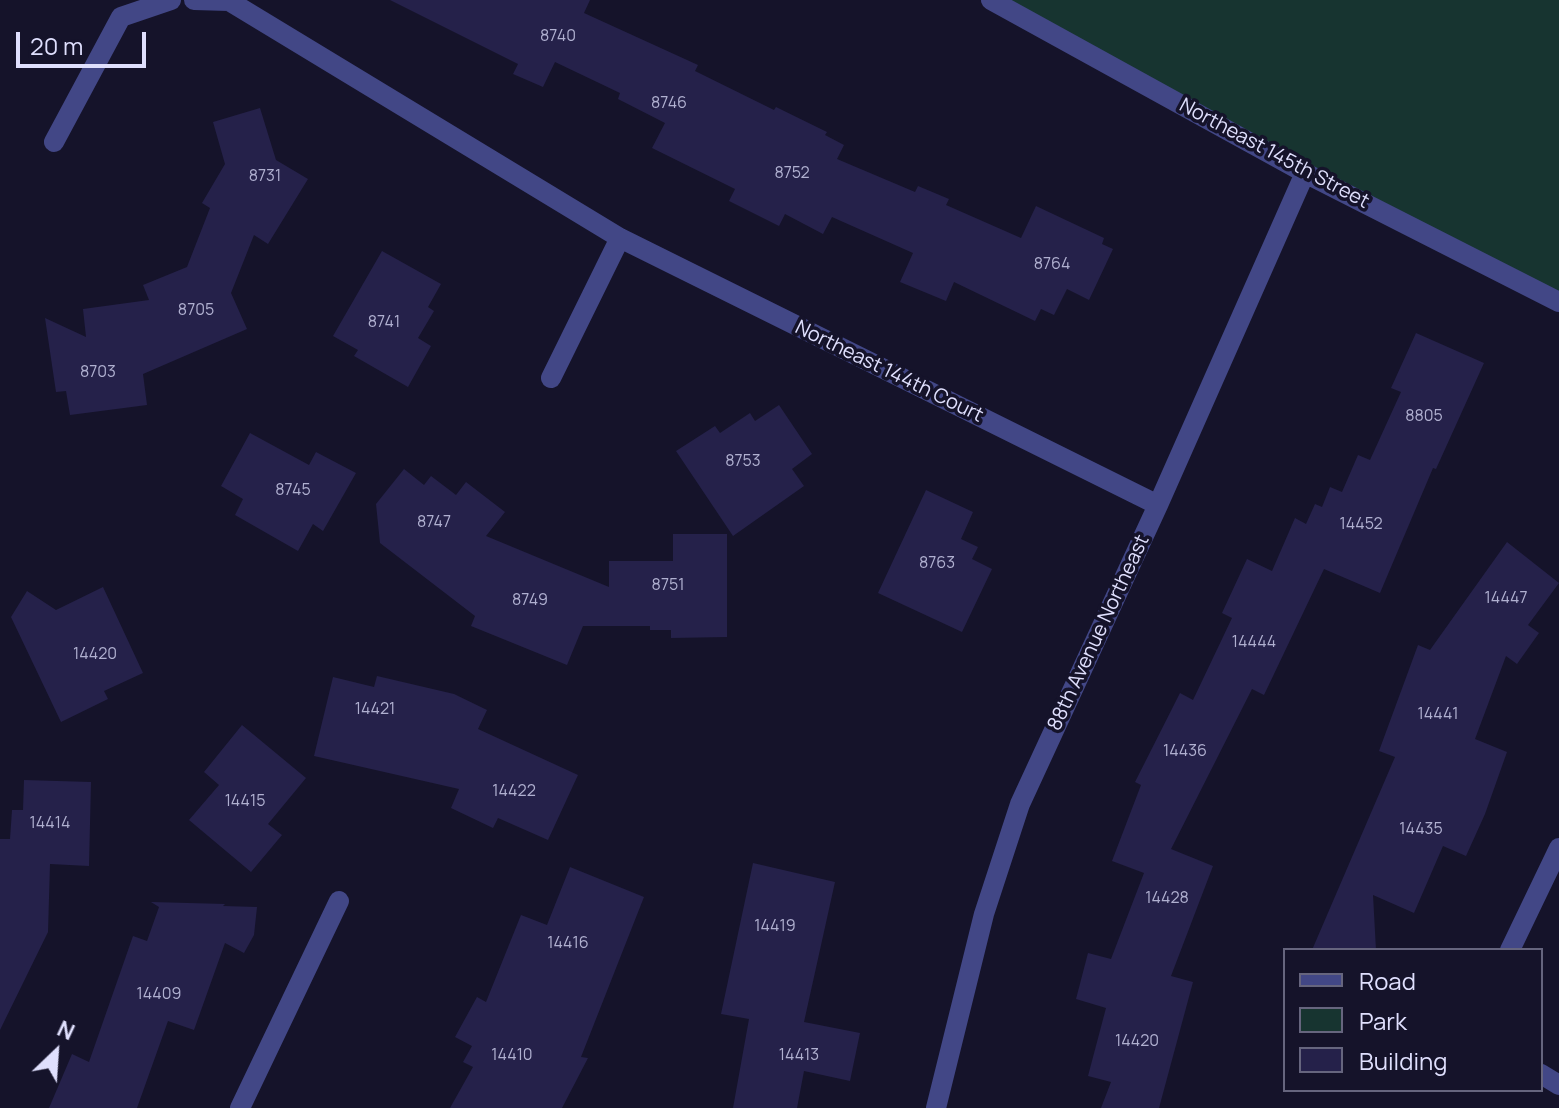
<!DOCTYPE html>
<html>
<head>
<meta charset="utf-8">
<style>
  body { margin:0 }
  #map { position:relative; width:1559px; height:1108px; overflow:hidden; background:#15132a; font-family:Manrope,sans-serif }
  canvas { display:block }
  .legend { position:absolute; left:1283px; top:948px; width:260px; height:144px; box-sizing:border-box; background:#15132a; border:2px solid #66657e; margin:0; padding:10px 14px; list-style:none; font-size:24px; color:#dfdffd }
  .legend li { display:flex; align-items:center; gap:16px; height:40px }
  .legend b { width:40px; border:2px solid #66657e }
  .north { position:absolute; left:16px; top:1012px; width:80px; height:80px; -webkit-text-stroke:6px #15132a; paint-order:stroke; rotate:25deg; font-size:22px; font-weight:700; line-height:32px; text-align:center; color:#dfdffd }
  .north::after { content:''; display:block; margin:auto; width:28px; height:36px; background:#dfdffd; clip-path:polygon(50% 0,100% 100%,50% 72%,0 100%) }
  .scale { position:absolute; left:16px; top:32px; width:130px; height:36px; box-sizing:border-box; border:4px solid #dfdffd; border-top:0; padding-left:10px; font-size:24px; line-height:28px; white-space:nowrap; color:#dfdffd; -webkit-text-stroke:6px #15132a; paint-order:stroke }
</style>
</head>
<body>
<div id="map">
<canvas width="1559" height="1108"></canvas>
<ul class="legend">
<li><b style="height:10px;background:#424786"></b>Road</li>
<li><b style="height:22px;background:#173430"></b>Park</li>
<li><b style="height:22px;background:#25214a"></b>Building</li>
</ul>
<div class="north">N</div>
<div class="scale">20 m</div>
</div>
<script>
const g = document.querySelector('canvas').getContext('2d');
g.lineJoin = 'round';
function fill(path, color) { g.fillStyle = color; g.fill(path, 'evenodd'); }
function trace(path, color, width, dash) { g.strokeStyle = color; g.lineWidth = width; g.lineCap = dash ? 'butt' : 'round'; g.setLineDash(dash || []); g.stroke(path); }
function label(font, color, halo, rows, align = 'center') {
  g.font = font + ' Manrope,sans-serif'; g.lineWidth = 7; g.setLineDash([]); g.textBaseline = 'middle'; g.strokeStyle = halo; g.fillStyle = color; for (const [text, x, y, turn = 0] of rows) {
    g.save(); g.translate(x, y); g.rotate((+turn || 0) * Math.PI / 180); g.textAlign = isNaN(turn) ? turn : align; if (halo) g.strokeText(text, 0, 0); g.fillText(text, 0, 0); g.restore();
  }
}
fill(new Path2D(`
  M986,0H1559V297Z`), '#173430');
fill(new Path2D(`
  M390,0H590L584,13L698,65L695,71L774,110L776,107L827,132L825,135L844,145L837,159L915,192L918,186L949,199L946,205L1021,238L1036,206L1104,238L1102,244L1113,249L1089,300L1067,289L1054,315L1041,309L1035,321L954,282L946,301L900,282L913,253L832,217L823,234L785,214L779,226L729,201L735,189L652,148L665,123L618,99L620,93L555,62L543,87L513,74L518,64Z
  M260,108L276,160L308,179L268,244L254,235L231,293L247,329L143,374L147,405L70,415L66,391L56,392L45,318L86,337L83,309L149,300L143,285L187,267L210,208L202,203L225,164L213,122Z
  M382,251L441,284L428,307L434,311L418,338L431,346L408,387L354,356L358,350L333,336Z
  M1416,333L1484,363L1436,469L1433,468L1380,593L1324,569L1264,695L1252,689L1171,849L1213,866L1171,976L1193,982L1159,1108H1101L1111,1082L1088,1076L1106,1008L1076,999L1088,953L1111,959L1144,873L1112,861L1141,785L1135,782L1180,693L1193,700L1232,618L1222,613L1247,559L1272,571L1295,518L1306,524L1315,504L1322,507L1330,487L1342,492L1358,455L1370,460L1401,392L1391,388Z
  M779,405L812,454L792,469L804,486L733,536L676,451L715,426L720,433L750,413L755,421Z
  M250,433L309,465L316,452L356,473L323,531L313,524L298,551L235,515L243,499L221,486Z
  M404,469L424,485L431,476L456,495L466,482L505,512L486,536L609,587V561H673V534H727V637L671,638V630H650V626H583L567,665L471,626L475,616L380,543L376,504Z
  M926,490L973,512L961,539L978,547L972,559L992,569L962,632L878,593Z
  M1507,542L1559,583L1528,625L1539,633L1517,664L1506,656L1475,739L1507,752L1485,814L1466,856L1443,846L1414,913L1373,895L1376,950H1312L1395,757L1379,751L1418,645L1430,650Z
  M103,587L143,673L104,691L108,699L61,722L11,617L27,591L56,610Z
  M377,676L454,694L487,710L478,729L578,775L548,840L498,818L493,828L451,808L459,789L314,756L333,677L374,687Z
  M242,725L306,778L268,824L282,835L251,872L189,820L219,785L204,772Z
  M24,780L91,782L89,866L50,864L48,932L0,1030V839H10L12,810H23Z
  M753,863L835,882L804,1022L860,1033L850,1081L804,1071L797,1108H733L749,1019L721,1014Z
  M570,867L644,897L581,1057L588,1058L562,1108H450L473,1067L463,1062L472,1046L455,1037L477,997L486,1002L521,915L547,925Z
  M151,902L225,904L223,906L257,907L254,935L244,953L225,943L194,1030L168,1021L137,1108H49L72,1054L89,1062L133,936L147,941L159,907Z`), '#25214a');
trace(new Path2D(`
  M194,0L229,1L620,238L1158,505
  M991,0L1305,173L1559,302
  M54,142L121,17L171,0
  M551,378L620,238
  M1510,950L1559,848
  M1541,1074L1559,1085
  M240,1108L339,901
  M936,1108L984,914L1020,804L1158,505L1305,173`), '#424786', 20);
label('16px', '#b0b0d0', null, [
  ["8740",558,37],
  ["8746",669,104],
  ["8752",792,174],
  ["8731",265,177],
  ["8764",1052,265],
  ["8705",196,311],
  ["8741",384,323],
  ["8703",98,373],
  ["8805",1424,417],
  ["8753",743,462],
  ["8745",293,491],
  ["8747",434,523],
  ["14452",1361,525],
  ["8763",937,564],
  ["8751",668,586],
  ["14447",1506,599],
  ["8749",530,601],
  ["14444",1254,643],
  ["14420",95,655],
  ["14421",375,710],
  ["14441",1438,715],
  ["14436",1185,752],
  ["14422",514,792],
  ["14415",245,802],
  ["14414",50,824],
  ["14435",1421,830],
  ["14428",1167,899],
  ["14419",775,927],
  ["14416",568,944],
  ["14409",159,995],
  ["14420",1137,1042],
  ["14410",512,1056],
  ["14413",799,1056]
]);
label('20px', '#dfdffd', '#15132a', [
  ["Northeast 145th Street",1274,154,28],
  ["Northeast 144th Court",889,372,26],
  ["88th Avenue Northeast",1099,633,-65]
]);
</script>
</body>
</html>
